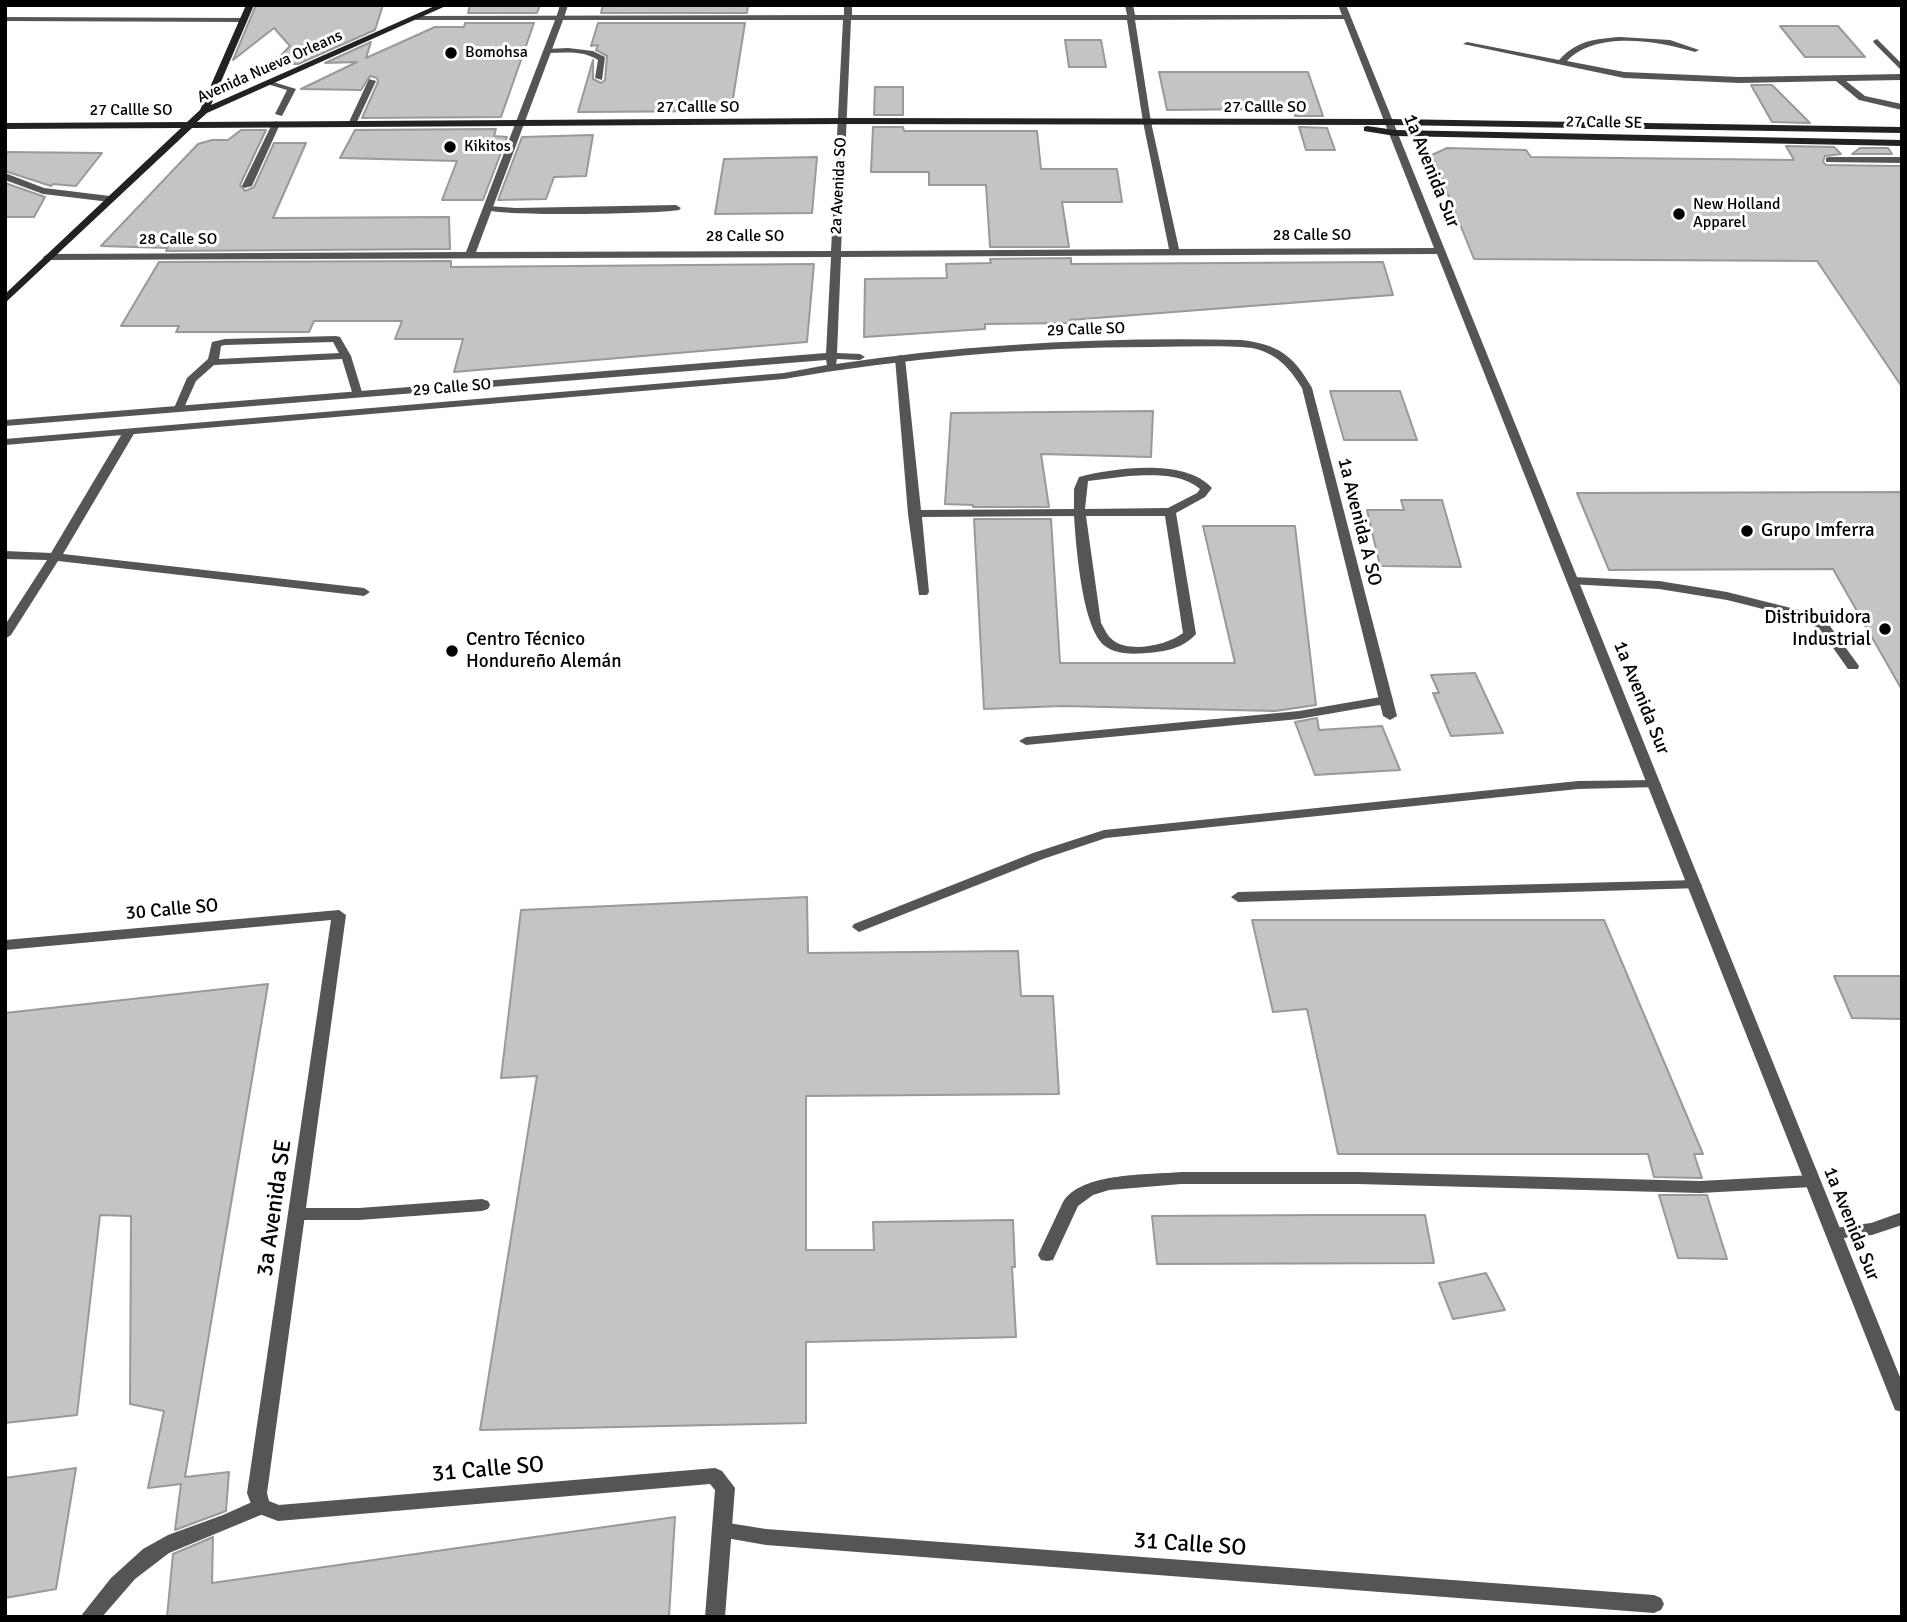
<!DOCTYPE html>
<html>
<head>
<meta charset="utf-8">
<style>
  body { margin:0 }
  #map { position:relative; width:1907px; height:1622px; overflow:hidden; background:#fff; font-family:Signika,sans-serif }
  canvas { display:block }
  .frame { position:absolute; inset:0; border:7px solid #000; pointer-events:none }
</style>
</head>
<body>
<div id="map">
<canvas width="1907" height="1622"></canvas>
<div class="frame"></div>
</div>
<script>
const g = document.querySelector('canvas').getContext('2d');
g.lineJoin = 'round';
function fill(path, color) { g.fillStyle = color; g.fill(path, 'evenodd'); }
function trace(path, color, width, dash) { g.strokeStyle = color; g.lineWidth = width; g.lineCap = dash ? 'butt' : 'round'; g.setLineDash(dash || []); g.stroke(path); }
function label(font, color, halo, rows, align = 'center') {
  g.font = font + ' Signika,sans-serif'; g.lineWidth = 6; g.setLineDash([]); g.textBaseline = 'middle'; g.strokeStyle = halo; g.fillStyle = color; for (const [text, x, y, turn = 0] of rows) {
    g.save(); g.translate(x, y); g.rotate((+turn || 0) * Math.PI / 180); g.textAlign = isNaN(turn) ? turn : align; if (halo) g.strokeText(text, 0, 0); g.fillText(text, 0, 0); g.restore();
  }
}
const building = new Path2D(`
  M256,5H383L375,30L298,64H273L290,46L274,28L233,60Z
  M470,5H540L537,13H468Z
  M603,5H748L747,13H601Z
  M465,23H534L501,117L362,118L378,82L377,78L370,76L361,90L301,89L357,62L325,63L371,42L366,58L435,27H464Z
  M598,23H745L731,111L578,112L593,60V79L601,83L605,80L607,56L596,50L598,45L591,46Z
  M1780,26H1838L1865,57H1805Z
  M1065,40H1101L1106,67H1069Z
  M1159,72H1308L1323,116H1295L1294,112H1263L1262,109L1167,110Z
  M1751,85H1772L1810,123L1772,122Z
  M875,87H903V115H874Z
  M873,127H903L904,131H1037L1041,169H1117L1122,202H1062L1069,247H990L986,185H929V172H871Z
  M1299,127L1327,128L1335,150H1306Z
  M496,129L494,136L507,137L483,200H442L457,161L340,158L355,130Z
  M241,130H266L240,185L245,191L254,187L274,143H306L273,218L449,217L450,249L166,251L168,248L101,246L198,144L212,140H228Z
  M593,135L586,176L554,177L546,199L498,200L522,137Z
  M1786,146L1834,147L1841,154L1825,156L1823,162L1826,165L1900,166L1902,169V387L1817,261L1474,259L1432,155L1447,148L1526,150L1531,157L1794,160Z
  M1860,148H1888L1892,154H1852Z
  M5,152L102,153L76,186L53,184L51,186L5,171Z
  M817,157L812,213L715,214L724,159Z
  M5,183L45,197L34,217H5Z
  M1071,258V264L1383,262L1393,295L1070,320L1071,323L985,324V329L864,337L865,279L947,278L946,264L991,263L990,259Z
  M451,261V267L814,264L807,342L454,372L463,339H395L402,321H314L309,332H176L179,326H121L159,262Z
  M1330,391H1400L1417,440H1344Z
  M1153,411L1151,457L1041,454L1049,507H973V505L945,504L951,413Z
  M1902,492V690L1833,569L1609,570L1577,493Z
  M1401,500H1442L1461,567L1380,566L1367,510H1404Z
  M974,519H1051L1060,663H1235L1203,526H1295L1316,705L1275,711L1063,706L984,709Z
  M1475,673L1503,733L1451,736L1433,693H1439L1431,675Z
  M1317,718L1319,730L1382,726L1400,770L1315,775L1295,722Z
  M807,897L808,953L1018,951L1021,996H1053L1059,1094L806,1096V1250H874L873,1222L1013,1220L1015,1267H1012L1016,1337L806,1342V1423L480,1430L537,1076L501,1078L521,910Z
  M1252,920H1604L1703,1154H1694L1702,1178L1654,1177L1648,1154H1338L1307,1009L1273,1012Z
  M1834,976H1902V1019L1852,1018Z
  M268,984L185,1477L229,1472L226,1511L175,1530L181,1484L148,1488L164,1411L130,1404L131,1216L100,1215L77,1415L5,1423V1013Z
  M1659,1195H1707L1727,1259L1678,1258Z
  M1325,1215H1425L1434,1263L1157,1264L1152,1216Z
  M1486,1273L1505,1310L1453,1319L1439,1283Z
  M76,1468L56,1589L5,1598V1478Z
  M675,1517L669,1617H167L173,1554L213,1537L212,1583Z`);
fill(building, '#c4c4c4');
trace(building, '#999', 2);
fill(new Path2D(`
  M560,5H568L564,18L560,20L556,18Z
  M1620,37L1670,40L1699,50L1695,52C1659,41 1596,30 1567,61L1624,72L1740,77L1902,74V80L1846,81L1865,96L1902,104V110L1859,100L1836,81L1740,83L1624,78L1463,44L1467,42L1559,60C1578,40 1594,39 1620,37Z
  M1877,39L1902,64V71L1874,43L1873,41Z
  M568,48L593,51L605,57L602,80L595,78L598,60C582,50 564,53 547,53L543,51L547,49Z
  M369,79L376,81L356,124L349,126L348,124Z
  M267,80L296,89L282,116L275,114L287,90L267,84Z
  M276,121L280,124L252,186L244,188L242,186L272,124Z
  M1829,157H1902V163L1826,162V158Z
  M5,173L44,188L110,196L115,199L110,202L43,194L5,180Z
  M676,205L681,208L679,210C657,214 496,217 483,209L488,206L516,208Z
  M336,336L340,337L351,356L362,392L361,394L357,395L352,392L342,359L214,365L196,381L183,410L179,411L174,408L187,378L208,359L212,342L225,339ZM333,342L339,353L219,359L221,346L225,345Z
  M900,355L905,358L921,510L1074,509V489L1079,477C1114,468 1185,458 1212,488L1205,497L1176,513L1196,634C1184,648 1164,652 1147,653C1134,654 1116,655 1105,646C1082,629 1076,545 1074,516L922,517L929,592L927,595H919L908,514L895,358ZM1129,476C1152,475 1181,473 1200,489L1197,493L1168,508L1085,509L1088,481ZM1086,516H1165L1183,633C1168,645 1131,653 1114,641C1108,637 1105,630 1101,623Z
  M129,429L135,432L63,554L364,588L370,592L364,596L58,561L11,635L5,639V625L47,560L5,559V551L51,553L123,432Z
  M1573,577L1659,581L1727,592L1799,610L1827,622L1859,666L1858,669H1848L1819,628L1791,616L1727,600L1659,589L1569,584L1567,581L1569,578Z
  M1386,696L1391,697L1393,700L1391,703L1299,719L1026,745L1019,741L1026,737L1299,711Z
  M1654,780L1661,784L1659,787L1578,789L1106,838L1043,859L864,930L859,932L852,927L854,924L1033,853L1104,830L1578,781Z
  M1695,880L1702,885L1700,888L1238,902L1231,897L1238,892Z
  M1181,1172H1357L1700,1181L1812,1175L1818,1177L1820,1181L1818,1185L1812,1187L1700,1193L1357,1184H1181L1109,1190L1093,1195L1078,1206L1053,1260L1047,1261L1041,1260L1038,1255L1063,1202C1081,1172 1149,1175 1181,1172Z
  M482,1199L488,1201L490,1205L488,1209L482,1211L359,1220H297L291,1218L288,1214L291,1210L297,1208H359Z
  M1902,1212V1225L1872,1235L1834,1239L1828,1237L1825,1233L1828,1229L1871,1223Z
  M261,1498L268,1500L271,1506L268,1512L169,1553L135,1579L102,1617H80L111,1578L143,1549L168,1535L223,1515Z
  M722,1522L766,1529L1654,1595L1661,1598L1664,1604L1661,1610L1654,1613L766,1545L715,1536L712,1530L715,1524Z`), '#555');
fill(new Path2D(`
  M844,5H852V15H1127L1125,5H1133L1135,15H1342L1338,5H1346L1902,1382V1412L1895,1410L1893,1405L1437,254L841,257L837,353L860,354L865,357L860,360L837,359L836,364C970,344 1106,337 1241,340C1278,344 1294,356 1312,388L1397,716L1390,720L1383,716L1302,388C1289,367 1276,353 1252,348C1218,345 1184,347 1150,347C1027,347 905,358 784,379L5,445V439L784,373L827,365L826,360L5,426V420L826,353L831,257L48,260L43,257L48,254L466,252L555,20H416L412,18L413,16L844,15ZM1344,19L1434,248L1179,249L1151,122L1135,20ZM563,20H843L831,251L476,252ZM851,20H1127L1143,122L1169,249L841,251Z
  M5,17L243,18L247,20L243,22L5,21Z
  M339,910L346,915L267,1493L269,1501L279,1505L715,1468L722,1471L735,1488L725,1617H705L715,1490L710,1484L278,1521L254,1512L247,1493L331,920L5,950V940Z`), '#555');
fill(new Path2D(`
  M246,5H254L211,105L437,5H448L207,113L197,122L842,118L1390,119L1902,127V133L1390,125L842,124L192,128L5,303V294L181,128L5,129V123L187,122L200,110Z
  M1367,126L1395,130L1902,140V146L1395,136L1364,131V127Z`), '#222');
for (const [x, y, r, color] of [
  [451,53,7,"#000"],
  [450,147,7,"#000"],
  [1679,214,7,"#000"],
  [1747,531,7,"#000"],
  [1885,629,7,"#000"],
  [452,651,7,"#000"]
]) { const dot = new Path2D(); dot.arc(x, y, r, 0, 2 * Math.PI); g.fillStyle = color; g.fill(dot); trace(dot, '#fff', 2.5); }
label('16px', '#000', '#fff', [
  ["Bomohsa",465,53],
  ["Kikitos",464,147],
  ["New Holland",1693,205],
  ["Apparel",1693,223]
], 'left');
label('16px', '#000', '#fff', [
  ["Avenida Nueva Orleans",270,67,-24],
  ["27 Callle SO",698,108],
  ["27 Callle SO",1265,108],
  ["27 Callle SO",131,111],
  ["27 Calle SE",1604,123,1],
  ["2a Avenida SO",839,186,-87],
  ["28 Calle SO",1312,236],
  ["28 Calle SO",745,237],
  ["28 Calle SO",178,240],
  ["29 Calle SO",1086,330,-2],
  ["29 Calle SO",452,388,-5]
]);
label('19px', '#000', '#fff', [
  ["1a Avenida Sur",1431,171,68],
  ["1a Avenida A SO",1359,522,76],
  ["1a Avenida Sur",1641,698,68],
  ["30 Calle SO",172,910,-5],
  ["1a Avenida Sur",1851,1224,68]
]);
label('19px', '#000', '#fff', [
  ["Grupo Imferra",1761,531],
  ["Distribuidora",1871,618,"right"],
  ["Industrial",1871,640,"right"],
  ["Centro Técnico",466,640],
  ["Hondureño Alemán",466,662]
], 'left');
label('23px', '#000', '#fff', [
  ["3a Avenida SE",275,1208,-82],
  ["31 Calle SO",488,1470,-5],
  ["31 Calle SO",1190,1545,4]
]);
</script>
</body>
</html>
